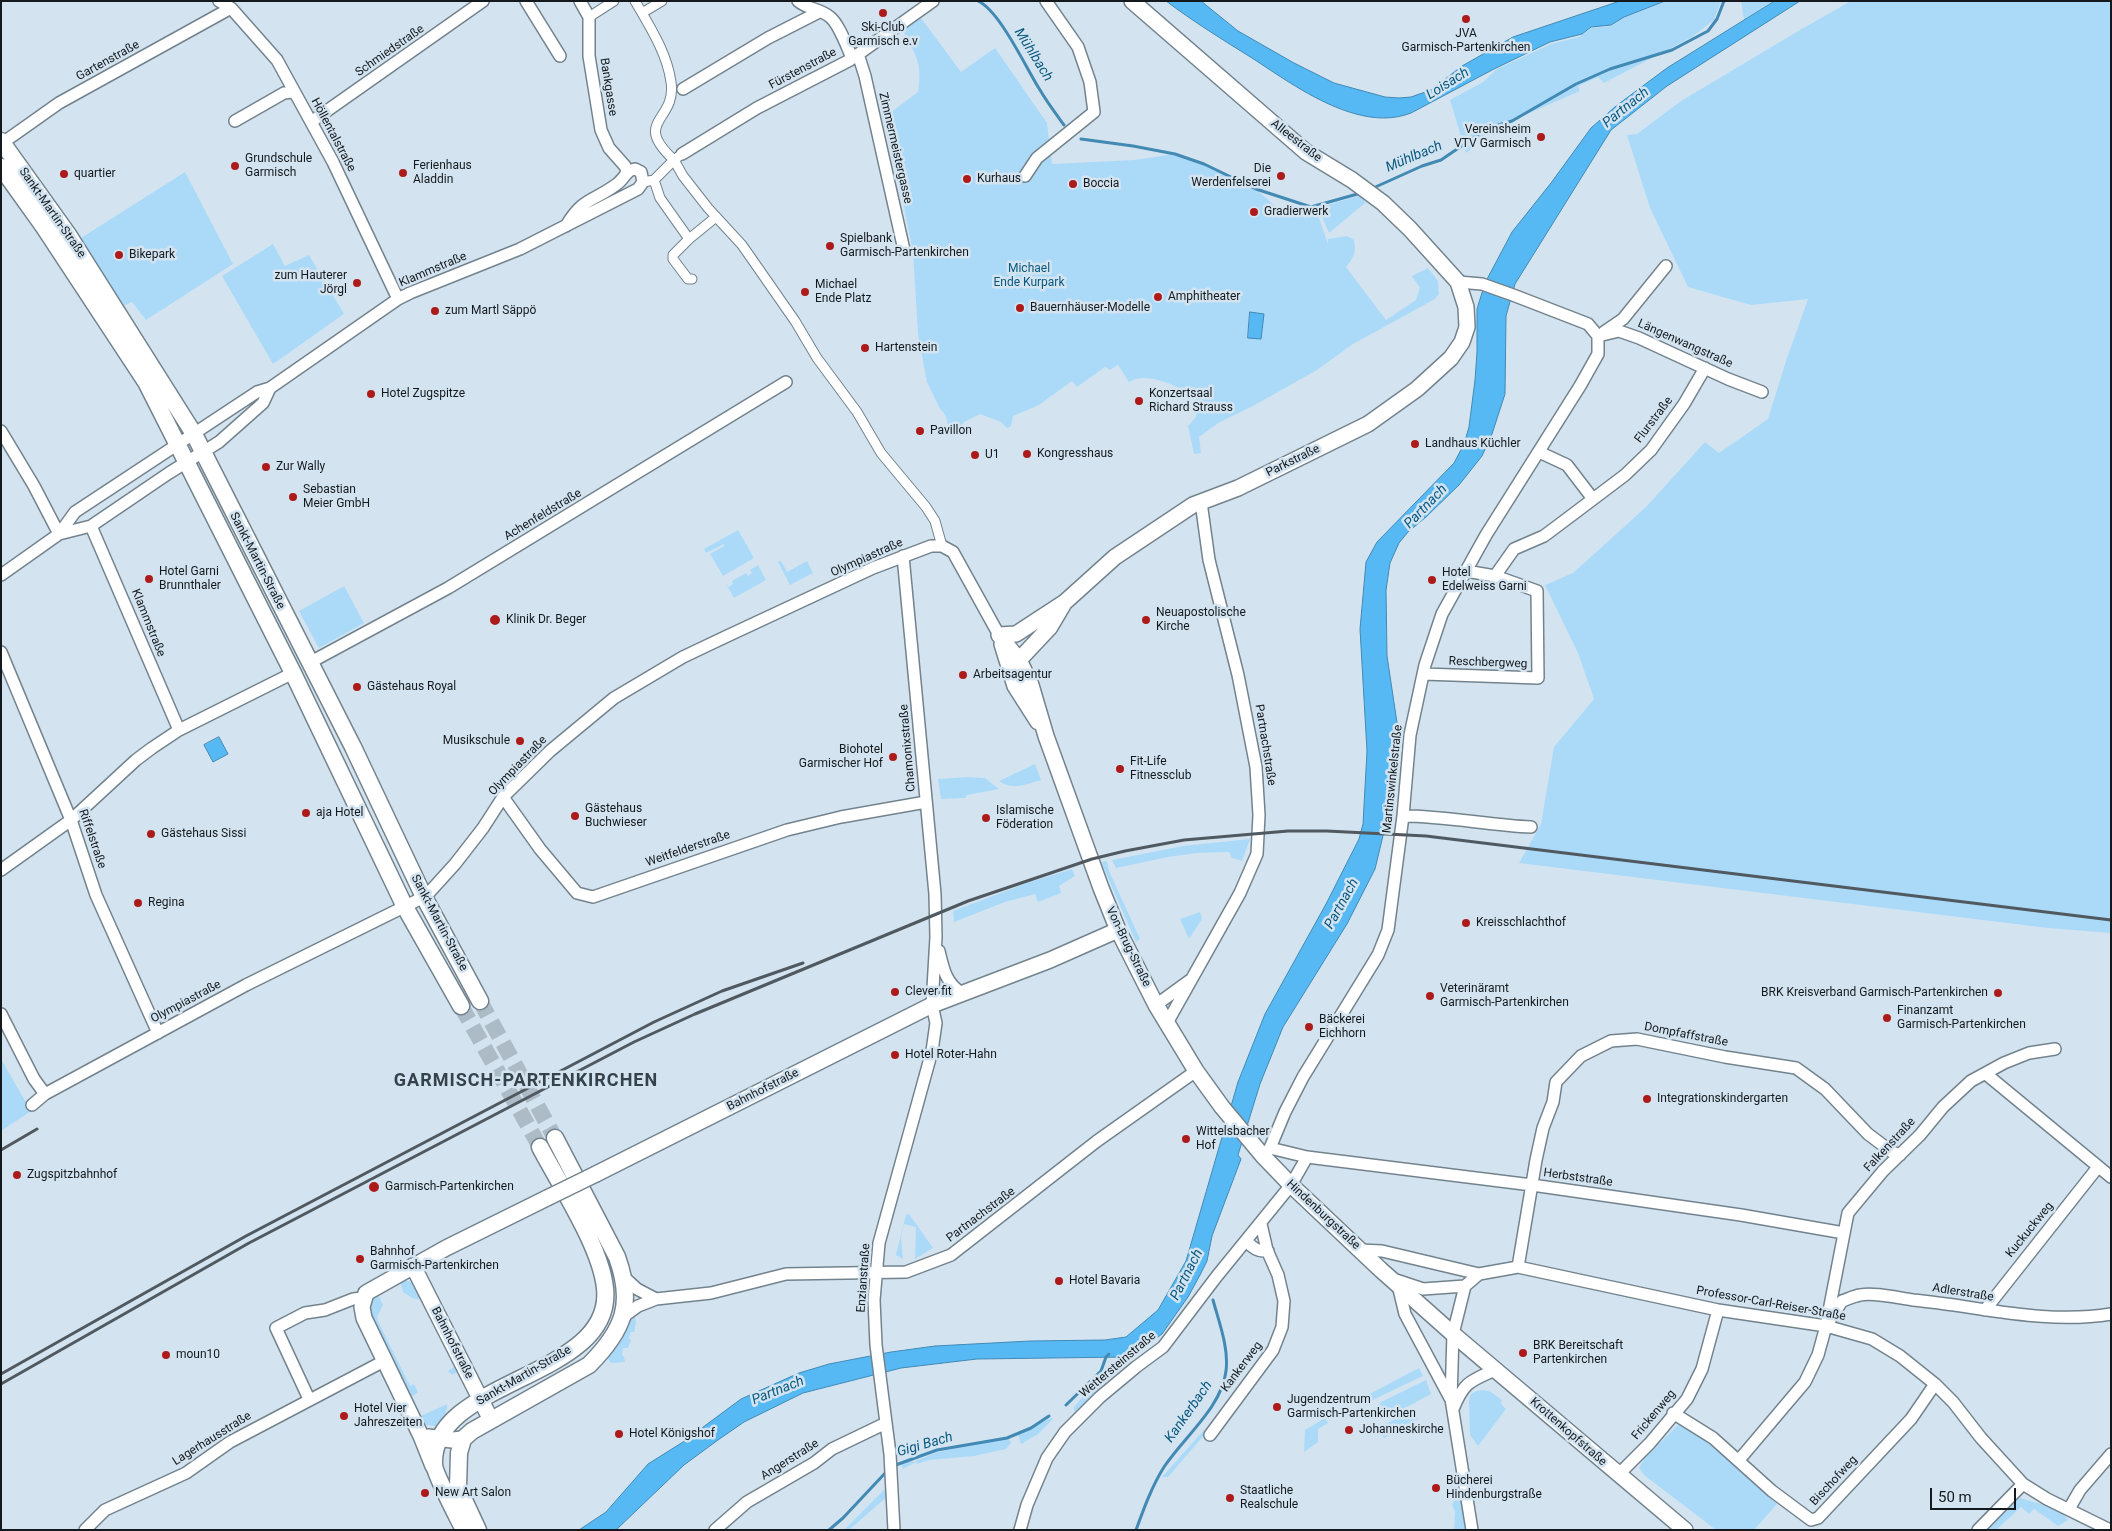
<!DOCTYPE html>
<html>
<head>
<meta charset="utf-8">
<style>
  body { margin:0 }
  #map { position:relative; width:2112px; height:1531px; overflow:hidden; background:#d3e4f0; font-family:Roboto,sans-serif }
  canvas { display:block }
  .frame { position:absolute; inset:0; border:2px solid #14191e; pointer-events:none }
  .scale { position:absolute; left:1930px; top:1488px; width:86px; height:22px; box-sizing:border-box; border:2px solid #14191e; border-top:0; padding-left:6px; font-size:15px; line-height:18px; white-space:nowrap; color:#14191e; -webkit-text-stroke:4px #d3e4f0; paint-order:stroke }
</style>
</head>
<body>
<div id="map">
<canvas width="2112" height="1531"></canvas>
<div class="frame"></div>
<div class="scale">50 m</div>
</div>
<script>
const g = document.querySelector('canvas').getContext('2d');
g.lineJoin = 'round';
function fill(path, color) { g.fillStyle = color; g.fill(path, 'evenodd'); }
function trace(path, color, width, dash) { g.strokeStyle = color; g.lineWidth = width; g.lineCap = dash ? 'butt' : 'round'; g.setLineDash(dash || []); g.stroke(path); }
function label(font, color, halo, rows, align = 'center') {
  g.font = font + ' Roboto,sans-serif'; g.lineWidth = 5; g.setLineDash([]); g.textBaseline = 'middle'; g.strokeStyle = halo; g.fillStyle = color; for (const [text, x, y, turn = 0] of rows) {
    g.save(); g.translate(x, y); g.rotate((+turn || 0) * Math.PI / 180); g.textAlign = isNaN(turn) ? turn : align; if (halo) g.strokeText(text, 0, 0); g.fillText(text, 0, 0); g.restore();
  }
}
fill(new Path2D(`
  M1667,1H1721L1714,20L1692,37L1604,83L1598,77L1578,86L1580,91L1488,131L1474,147L1466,153L1450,100L1483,82L1497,69L1551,44L1579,37L1591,28L1611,26L1624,17Z
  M1741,1H1773L1744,20Z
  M1851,1H2111V933L2048,928L1519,863L1541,824L1554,747L1594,699L1578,653L1545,585L1573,573L1646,507L1705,442L1719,453L1768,419L1786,361L1808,299L1751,305L1688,287L1650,208L1627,135L1637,134L1681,101L1800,30Z
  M921,18L961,72L995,48L1047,123L1052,164L1134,160L1175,154L1204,164L1256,189L1275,206L1309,211L1318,215L1328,244V239L1347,236L1354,240C1357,251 1353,259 1346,267L1386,320L1416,300L1420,288L1412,276L1428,268L1438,281L1439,294L1435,299L1353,344L1317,370L1253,406L1220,422L1199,437L1201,453L1194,454L1188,426L1196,417V395C1178,388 1148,370 1129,382L1118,365L1110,370L1105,367L1077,387L1072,381L1039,405L1013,416L1011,426L1007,428L1001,422L980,414L964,422L961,427H948L946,416L939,407L927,382L918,334L913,252L886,116L918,92C923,63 915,54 902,29Z
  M185,172L233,264L146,320L132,302L123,306L81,238Z
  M1358,196L1363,198L1365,203L1329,233L1318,208Z
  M273,244L285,266L309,255L344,314L273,364L222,276Z
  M738,530L754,558L723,576L710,554L724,546V544L706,553L704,549Z
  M781,561L787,572L807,561L813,573L790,585L778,562Z
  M758,565L766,580L734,598L726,584L729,587L733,584L732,581L746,573L748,576L752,573L750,570Z
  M344,586L364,623L319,648L299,611Z
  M1035,764L1041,780C1026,784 1013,791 999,781Z
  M967,777L985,778L999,789L967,795L965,798L941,799L938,779Z
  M1250,839L1242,861L1232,858L1229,852L1197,853L1168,857L1116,868L1112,860L1183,846Z
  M1107,861L1109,871L1140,939L1136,942L1101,862Z
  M1072,869L1075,876L1059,886L1061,893L1038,902L1035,894L1005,902L954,922L953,911L1030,882Z
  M1200,912L1202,919L1189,939L1180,919Z
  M1,1059L31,1111L1,1131Z
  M909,1214L933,1248L915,1259L916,1227L904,1224L901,1238L903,1259L896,1255L906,1215Z
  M403,1280L416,1283L461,1370L452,1375L448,1371L454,1367L423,1300L412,1298L403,1292L400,1281Z
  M377,1292L383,1305L377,1317L378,1321L410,1386L414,1384L418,1392L413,1396L409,1395L369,1311L371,1299Z
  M635,1317L636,1323L634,1332H631L629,1338L631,1340L628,1348H623L622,1355L624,1357L625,1362L611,1363L606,1356L625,1325Z
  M1419,1368L1423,1376L1360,1406L1358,1400Z
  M1109,1369H1112L1114,1375L1089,1398L1090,1400L1077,1413L1074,1411V1407L1100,1377L1102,1378L1106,1374L1105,1372Z
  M1426,1380L1431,1394L1390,1416L1384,1417L1378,1407L1381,1402Z
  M1483,1390L1491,1392L1502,1400L1501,1404L1506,1409L1478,1446L1470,1435L1469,1400L1471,1394L1477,1391Z
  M447,1404C448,1410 442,1424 435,1426C432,1426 429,1425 426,1425L421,1416Z
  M1414,1410L1418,1419L1384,1438L1382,1435L1387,1432L1383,1425Z
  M1051,1418L1053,1419L1038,1434L1021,1444L1018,1434Z
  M1325,1418L1328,1423L1318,1429V1442L1304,1452L1305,1430Z
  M1681,1422L1733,1463L1777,1504L1754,1530H1716L1644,1475L1639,1468L1645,1458Z
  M1204,1430L1206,1433L1168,1477H1162Z
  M1008,1437L1011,1443L1006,1449L974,1456L929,1460L917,1464L916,1462L903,1469L901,1463L907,1460L913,1462L938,1452Z
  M887,1487L889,1495L849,1530H844Z
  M2020,1498L2059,1509L2068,1520L2058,1526L2034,1509L2029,1514L2021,1507L1996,1530H1986Z
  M1455,1500L1461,1501L1465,1530H1454L1455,1512L1452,1504Z`), '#abdaf9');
const water = new Path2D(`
  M1166,1H1201L1238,31L1294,63L1334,83L1385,97L1399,98L1411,97L1431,90L1462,66L1513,37L1620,1H1665L1624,17L1611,25L1591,27L1582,34L1550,42L1494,69L1411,113C1393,120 1374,119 1356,114C1319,104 1284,79 1252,58C1223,40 1194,22 1166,1Z
  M1775,1H1800L1667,86L1611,130L1515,284L1506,316L1505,394L1492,434L1482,456L1459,485L1426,517L1408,532L1399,543L1390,563L1386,590L1387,656L1399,736L1393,794L1375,869L1347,924L1283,1027L1260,1084L1238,1155L1241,1159L1212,1236L1207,1261L1200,1275L1188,1297L1162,1334L1138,1352L1125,1357L977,1359L901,1368L803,1393L744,1422L718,1440L684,1465L616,1530H579L606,1512L648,1464L683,1442L741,1399L799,1373L829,1364L891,1352L935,1346L1030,1341L1105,1340L1126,1337L1158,1310L1186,1261L1238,1082L1265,1014L1326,904L1359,839L1363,824L1367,751L1360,629L1366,562L1377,542L1454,463L1464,444L1469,427L1475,380L1477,352V309L1485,283L1512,232L1551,183L1591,128L1616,106L1667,68Z
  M1250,312L1264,314L1261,339L1248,338Z
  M219,737L228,754L213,762L204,745Z`);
fill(water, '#56b9f4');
trace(water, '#4289b4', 1);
trace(new Path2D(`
  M978,1C1000,11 1026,68 1040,90C1047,102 1056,114 1064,125
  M1081,139L1133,146L1175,154L1204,164L1256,189L1311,207L1361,193
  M1371,189L1422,166L1441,160L1488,128L1512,121L1576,84L1610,69L1672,50L1708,31L1717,19L1724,1
  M1066,1405L1101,1371L1106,1357L1109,1354
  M893,1466L937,1450L1007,1438L1031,1428L1049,1416
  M829,1530L843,1518L888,1470
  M1136,1530C1144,1508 1152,1486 1164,1467C1183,1438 1222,1407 1226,1371C1229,1348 1219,1322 1213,1300`), '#4289b4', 3);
trace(new Path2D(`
  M480,1001L555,1138
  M461,1006L540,1147`), '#adbbc6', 16, [16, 8]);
const pedestrian = new Path2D(`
  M635,1C650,27 667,53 671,82C677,122 631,120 674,160L654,180L643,182
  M642,13L662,1
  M589,17L614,1
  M682,154L674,160L683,176L708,208L742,245L795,321L817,358L857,412L881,453L926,507L935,521L942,546
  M654,180L660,198L689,239L716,217
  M689,239L673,255V259L688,279H692`);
const minor = new Path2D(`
  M219,1L231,8L277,60L333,162L398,299
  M526,1L560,56
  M580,1L589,17V56L601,130L609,148L625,166L627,171
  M798,1C807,9 821,9 830,17C839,24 847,47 852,58
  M858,54L865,76L904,250
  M683,89L768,38L819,12
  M235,121L284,93L293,92
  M311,122L483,1
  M1,144L59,103L231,8
  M682,154L757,108L850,60L933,1
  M1025,176L1037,158L1094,112L1090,82L1078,47L1046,1
  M1458,282L1482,284L1513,295L1588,324L1598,336
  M1604,332L1623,319L1666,266
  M1598,336L1619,331L1639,338L1728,379L1762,392
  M1,431L34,486L59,534
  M1539,452L1567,465L1593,499
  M91,526L179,730
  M59,534L91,526L169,473L219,442L263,403L270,388
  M1466,571L1495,576L1514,549L1544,536L1572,515L1625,475L1651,450L1684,404L1705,368
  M1,575L59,534L75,512L257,392L270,388L398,299L410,293L520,249L638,189L643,182L641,172L635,169L631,170C625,173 623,180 617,184C593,202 583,197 566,226
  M1,652L71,820L96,895L158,1033
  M309,663L448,588L786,382
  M1424,674L1538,678L1537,591L1495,576
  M503,797L540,849L577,893L593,897L787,830L841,817L926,802
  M1403,816C1446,816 1488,825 1531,827
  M1,870L71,820L136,760L152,748L179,730L293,673
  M939,951C943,968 946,984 962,993
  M1156,1005L1189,981
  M1,1014L34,1079L45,1094L246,985L426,896L455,864L483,828L503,797L550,751L614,698L683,657L723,638L873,568L931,546H942L953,552L999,635
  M1167,1023L1240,893L1257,854L1259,815L1256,767L1238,675L1209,560L1201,502
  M1986,1074L2111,1177
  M32,1105L45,1094
  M1270,1148L1307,1157L1532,1185L1741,1215L1844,1233
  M1263,1156L1270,1148L1285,1112L1303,1077L1378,955L1388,930L1403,816L1410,735L1425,665L1442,614L1486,535L1580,386L1598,354V336
  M1247,1241C1252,1248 1259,1252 1268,1251
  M1359,1250L1382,1251L1479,1274L1518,1267L1718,1310L1826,1326L1872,1339L1900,1356L1935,1384L1953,1402L1981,1438L2023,1484L2047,1499L2110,1530
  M1518,1267L1536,1160L1543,1128L1553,1102L1556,1082L1581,1056L1611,1041L1637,1039L1725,1057L1796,1068L1825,1089L1868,1134L1892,1152L1900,1155
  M625,1278L637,1289L656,1299
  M1396,1280L1423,1289L1465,1286
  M1398,1285L1405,1314L1450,1398
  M1985,1310L2098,1167
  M622,1320L627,1314L638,1306L656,1299L711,1293L786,1274L906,1272L951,1255L1097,1141L1196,1071
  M1830,1320L1842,1301C1848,1299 1854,1296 1860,1295C1874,1292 1898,1298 1913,1300C1979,1306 2044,1325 2111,1314
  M309,1399L276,1328L305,1313L325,1310L353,1299L363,1298
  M1453,1409C1464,1382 1470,1381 1495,1370
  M1673,1413L1713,1438L1772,1491L1811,1520L1818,1518L1911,1419L1935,1384
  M1210,1435L1273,1350L1282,1327L1284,1301L1278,1275L1267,1250L1261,1224
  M1739,1460L1805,1382L1818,1355L1826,1326L1848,1213L1883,1171L1920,1135L1943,1107L1971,1081L2004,1063L2029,1053L2055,1049
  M1618,1475L1650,1443L1687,1399L1702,1369L1718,1310
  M2069,1509L2080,1490L2111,1454
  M85,1530L105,1510L186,1473L230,1442L384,1361
  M715,1530L747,1502L814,1463L832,1449L886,1423
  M894,1530L890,1454L876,1345L874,1300L879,1243L932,1051L936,1023L932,1005L936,937L935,894L903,556
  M1020,1530L1027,1505L1047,1458L1065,1432L1100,1397L1136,1367L1163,1347L1217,1276L1291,1185L1307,1157
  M1472,1530L1451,1399L1453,1334L1465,1286L1479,1274
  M1978,1530L2023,1484`);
const tertiary = new Path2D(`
  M999,635L1019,660L1031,685L1046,736L1101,888L1118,930L1156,1005L1196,1071L1222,1107L1263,1156L1291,1185L1381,1270L1453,1334L1685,1530
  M999,635L1016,634L1065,602L1115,557L1193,505L1238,488L1368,424L1417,389L1451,358L1462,342L1467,327L1466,307L1458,282L1410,229L1383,203L1352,180L1306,152L1132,1
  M1002,644L1015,686L1038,722
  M1019,660L1050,627L1063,605
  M596,1174L932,1005L1050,960L1118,930
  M413,1266L491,1420
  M428,1437L452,1440L463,1439
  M433,1466L421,1436L364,1318L362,1307L366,1293L446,1248L547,1198`);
const secondary = new Path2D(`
  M1,141L69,236L194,434L353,747L424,897L480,1001
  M1,167L44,227L146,382L293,673L405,907L461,1006
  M464,1530C458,1518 434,1473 434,1464C431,1378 615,1379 605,1288C601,1247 560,1185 540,1147
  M478,1530L458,1487L459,1453L463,1439L472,1431L589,1365C624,1330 634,1304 617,1257L555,1138`);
trace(pedestrian, '#73838d', 11);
trace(minor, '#73838d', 14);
trace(tertiary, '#73838d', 18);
trace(secondary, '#73838d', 19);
trace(pedestrian, '#fff', 9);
trace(minor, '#fff', 11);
trace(tertiary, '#fff', 15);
trace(secondary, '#fff', 16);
trace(new Path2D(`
  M1,1150L37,1129
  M1,1374L246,1236L654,1022L722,991L803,963
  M1,1384L249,1243L634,1042L695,1014L968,901L1092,859L1125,851L1184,840L1288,831H1327L1426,836L2111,920`), '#505960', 3);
const tertiaryBridge = new Path2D(`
  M547,1198L596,1174`);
trace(tertiaryBridge, '#73838d', 18, []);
trace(tertiaryBridge, '#fff', 15);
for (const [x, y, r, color] of [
  [883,13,5,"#ac1a19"],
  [1466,19,5,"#ac1a19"],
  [1541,137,5,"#ac1a19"],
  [235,166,5,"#ac1a19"],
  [403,173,5,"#ac1a19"],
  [64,174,5,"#ac1a19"],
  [1281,176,5,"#ac1a19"],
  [967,179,5,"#ac1a19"],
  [1073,184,5,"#ac1a19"],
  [1254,212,5,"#ac1a19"],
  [830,246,5,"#ac1a19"],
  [119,255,5,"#ac1a19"],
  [357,283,5,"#ac1a19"],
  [805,292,5,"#ac1a19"],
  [1158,297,5,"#ac1a19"],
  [1020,308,5,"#ac1a19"],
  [435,311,5,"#ac1a19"],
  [865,348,5,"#ac1a19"],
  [371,394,5,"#ac1a19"],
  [1139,401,5,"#ac1a19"],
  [920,431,5,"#ac1a19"],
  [1415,444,5,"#ac1a19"],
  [1027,454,5,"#ac1a19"],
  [975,455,5,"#ac1a19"],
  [266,467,5,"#ac1a19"],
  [293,497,5,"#ac1a19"],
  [149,579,5,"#ac1a19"],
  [1432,580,5,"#ac1a19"],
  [495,620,6,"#ac1a19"],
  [1146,620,5,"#ac1a19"],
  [963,675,5,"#ac1a19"],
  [357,687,5,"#ac1a19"],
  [520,741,5,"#ac1a19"],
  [893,757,5,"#ac1a19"],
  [1120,769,5,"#ac1a19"],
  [306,813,5,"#ac1a19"],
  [575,816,5,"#ac1a19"],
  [986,818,5,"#ac1a19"],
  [151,834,5,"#ac1a19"],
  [138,903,5,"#ac1a19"],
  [1466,923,5,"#ac1a19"],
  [895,992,5,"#ac1a19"],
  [1998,993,5,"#ac1a19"],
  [1430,996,5,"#ac1a19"],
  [1887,1018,5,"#ac1a19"],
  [1309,1027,5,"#ac1a19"],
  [895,1055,5,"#ac1a19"],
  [1647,1099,5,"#ac1a19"],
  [1186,1139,5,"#ac1a19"],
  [17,1175,5,"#ac1a19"],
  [374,1187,6,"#ac1a19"],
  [360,1259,5,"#ac1a19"],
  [1059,1281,5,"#ac1a19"],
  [1523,1353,5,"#ac1a19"],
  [166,1355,5,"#ac1a19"],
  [1277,1407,5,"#ac1a19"],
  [344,1416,5,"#ac1a19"],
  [1349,1430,5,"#ac1a19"],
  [619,1434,5,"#ac1a19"],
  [1436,1488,5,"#ac1a19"],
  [425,1493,5,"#ac1a19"],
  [1230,1498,5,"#ac1a19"]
]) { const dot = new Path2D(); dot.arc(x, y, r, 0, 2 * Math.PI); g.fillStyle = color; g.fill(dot); trace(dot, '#d3e4f0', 2); }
label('12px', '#14191e', '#d3e4f0', [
  ["Ski-Club",883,28,"center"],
  ["Garmisch e.v",883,42,"center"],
  ["JVA",1466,34,"center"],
  ["Garmisch-Partenkirchen",1466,48,"center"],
  ["Vereinsheim",1531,130,"right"],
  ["VTV Garmisch",1531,144,"right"],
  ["Grundschule",245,159],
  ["Garmisch",245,173],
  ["Ferienhaus",413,166],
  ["Aladdin",413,180],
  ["Die",1271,169,"right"],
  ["Werdenfelserei",1271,183,"right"],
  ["quartier",74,174],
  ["Kurhaus",977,179],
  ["Boccia",1083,184],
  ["Gradierwerk",1264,212],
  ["Spielbank",840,239],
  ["Garmisch-Partenkirchen",840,253],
  ["Bikepark",129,255],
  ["zum Hauterer",347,276,"right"],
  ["Jörgl",347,290,"right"],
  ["Michael",815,285],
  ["Ende Platz",815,299],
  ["Amphitheater",1168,297],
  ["Bauernhäuser-Modelle",1030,308],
  ["zum Martl Säppö",445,311],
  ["Hartenstein",875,348],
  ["Hotel Zugspitze",381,394],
  ["Konzertsaal",1149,394],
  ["Richard Strauss",1149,408],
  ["Pavillon",930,431],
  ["Landhaus Küchler",1425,444],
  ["Kongresshaus",1037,454],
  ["U1",985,455],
  ["Zur Wally",276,467],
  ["Sebastian",303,490],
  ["Meier GmbH",303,504],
  ["Hotel Garni",159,572],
  ["Brunnthaler",159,586],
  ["Hotel",1442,573],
  ["Edelweiss Garni",1442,587],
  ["Neuapostolische",1156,613],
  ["Kirche",1156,627],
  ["Klinik Dr. Beger",506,620],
  ["Arbeitsagentur",973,675],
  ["Gästehaus Royal",367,687],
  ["Musikschule",510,741,"right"],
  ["Biohotel",883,750,"right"],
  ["Garmischer Hof",883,764,"right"],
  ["Fit-Life",1130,762],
  ["Fitnessclub",1130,776],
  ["Gästehaus",585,809],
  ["Buchwieser",585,823],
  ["Islamische",996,811],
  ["Föderation",996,825],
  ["aja Hotel",316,813],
  ["Gästehaus Sissi",161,834],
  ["Regina",148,903],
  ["Kreisschlachthof",1476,923],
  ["Veterinäramt",1440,989],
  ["Garmisch-Partenkirchen",1440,1003],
  ["Clever fit",905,992],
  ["BRK Kreisverband Garmisch-Partenkirchen",1988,993,"right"],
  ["Finanzamt",1897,1011],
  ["Garmisch-Partenkirchen",1897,1025],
  ["Bäckerei",1319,1020],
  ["Eichhorn",1319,1034],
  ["Hotel Roter-Hahn",905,1055],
  ["Integrationskindergarten",1657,1099],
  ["Wittelsbacher",1196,1132],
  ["Hof",1196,1146],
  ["Zugspitzbahnhof",27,1175],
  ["Garmisch-Partenkirchen",385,1187],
  ["Bahnhof",370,1252],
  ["Garmisch-Partenkirchen",370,1266],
  ["Hotel Bavaria",1069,1281],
  ["BRK Bereitschaft",1533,1346],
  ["Partenkirchen",1533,1360],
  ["moun10",176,1355],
  ["Jugendzentrum",1287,1400],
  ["Garmisch-Partenkirchen",1287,1414],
  ["Hotel Vier",354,1409],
  ["Jahreszeiten",354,1423],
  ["Johanneskirche",1359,1430],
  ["Hotel Königshof",629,1434],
  ["Bücherei",1446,1481],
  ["Hindenburgstraße",1446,1495],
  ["Staatliche",1240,1491],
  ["Realschule",1240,1505],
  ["New Art Salon",435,1493]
], 'left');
label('12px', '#14191e', '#d3e4f0', [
  ["Schmiedstraße",390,51,-35],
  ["Gartenstraße",108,61,-29],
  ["Fürstenstraße",803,69,-28],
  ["Bankgasse",608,87,81],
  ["Höllentalstraße",333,135,62],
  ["Alleestraße",1296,141,38],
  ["Zimmermeistergasse",895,148,77],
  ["Sankt-Martin-Straße",52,213,55],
  ["Klammstraße",433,270,-23],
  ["Längenwangstraße",1685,344,24],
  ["Flurstraße",1654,420,-53],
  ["Parkstraße",1293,461,-26],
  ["Achenfeldstraße",543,515,-31],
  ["Olympiastraße",867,558,-24],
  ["Sankt-Martin-Straße",257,561,63],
  ["Klammstraße",148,623,68],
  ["Reschbergweg",1488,663,2],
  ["Partnachstraße",1265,745,81],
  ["Chamonixstraße",908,748,-95],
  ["Olympiastraße",518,766,-46],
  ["Martinswinkelstraße",1393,779,-84],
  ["Riffelstraße",92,839,71],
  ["Weitfelderstraße",688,849,-19],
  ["Sankt-Martin-Straße",439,923,62],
  ["Von-Brug-Straße",1128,947,64],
  ["Olympiastraße",186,1002,-28],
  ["Dompfaffstraße",1686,1035,11],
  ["Bahnhofstraße",763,1090,-27],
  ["Falkenstraße",1890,1145,-47],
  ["Herbststraße",1578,1178,8],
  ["Partnachstraße",981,1215,-37],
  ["Hindenburgstraße",1323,1215,43],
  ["Kuckuckweg",2030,1230,-51],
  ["Enzianstraße",864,1278,-86],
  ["Adlerstraße",1963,1293,9],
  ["Professor-Carl-Reiser-Straße",1771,1304,10],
  ["Bahnhofstraße",452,1343,63],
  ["Wettersteinstraße",1118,1365,-40],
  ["Kankerweg",1242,1367,-53],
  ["Sankt-Martin-Straße",524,1376,-30],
  ["Frickenweg",1654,1415,-50],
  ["Krottenkopfstraße",1568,1432,41],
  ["Lagerhausstraße",212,1439,-32],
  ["Angerstraße",790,1460,-32],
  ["Bischofweg",1834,1481,-47]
]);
label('12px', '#08587e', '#d3e4f0', [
  ["Michael",1029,269],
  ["Ende Kurpark",1029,283]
]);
label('italic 14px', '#0b5980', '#d3e4f0', [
  ["Mühlbach",1033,55,58],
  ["Loisach",1448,84,-32],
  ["Partnach",1626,108,-39],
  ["Mühlbach",1414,157,-23],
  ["Partnach",1426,507,-46],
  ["Partnach",1342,904,-61],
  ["Partnach",1187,1275,-63],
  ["Partnach",778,1391,-22],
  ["Kankerbach",1189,1412,-55],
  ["Gigi Bach",925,1445,-16]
]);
g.letterSpacing = '1px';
label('bold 18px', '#35424c', '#d3e4f0', [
  ["GARMISCH-PARTENKIRCHEN",526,1081]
]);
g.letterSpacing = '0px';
</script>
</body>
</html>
